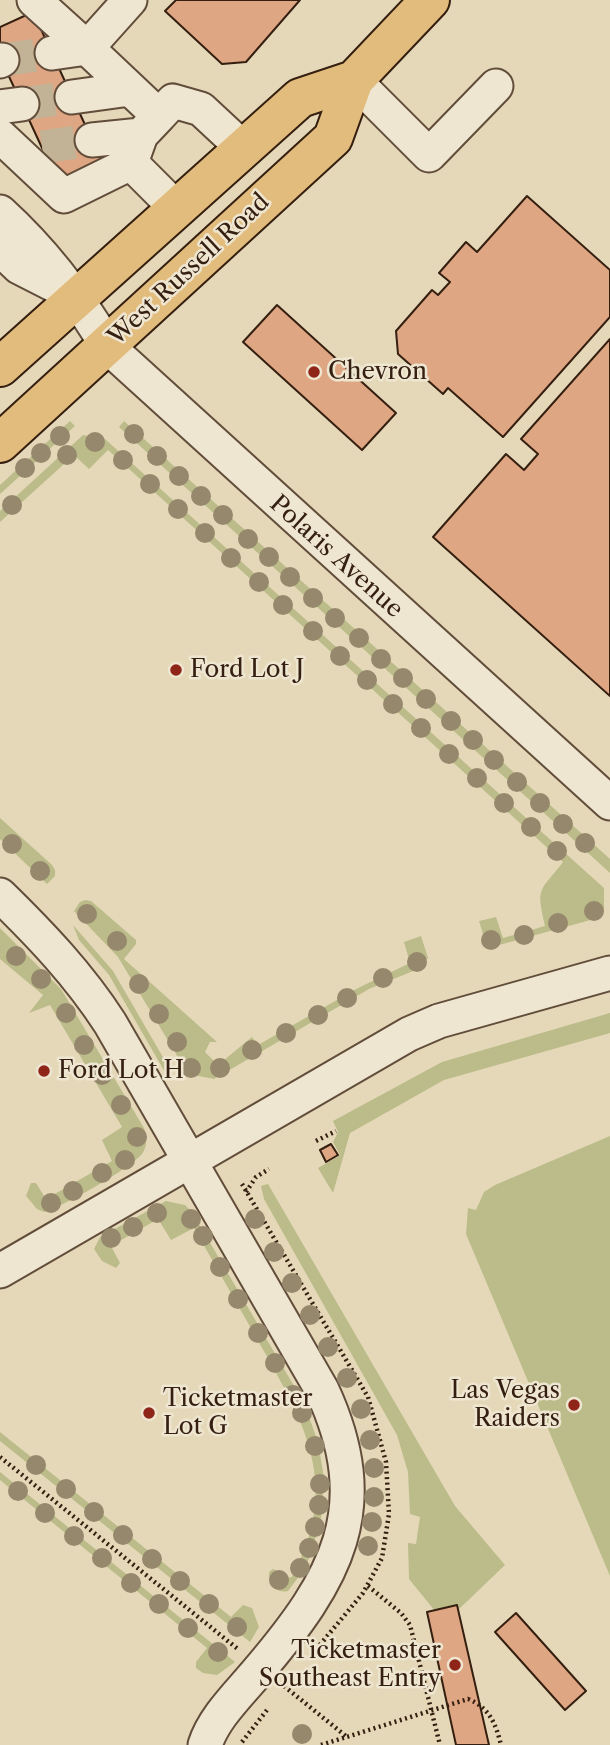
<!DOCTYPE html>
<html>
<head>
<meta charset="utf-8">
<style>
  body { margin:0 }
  canvas { display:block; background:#e5d8b8 }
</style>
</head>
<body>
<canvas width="610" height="1745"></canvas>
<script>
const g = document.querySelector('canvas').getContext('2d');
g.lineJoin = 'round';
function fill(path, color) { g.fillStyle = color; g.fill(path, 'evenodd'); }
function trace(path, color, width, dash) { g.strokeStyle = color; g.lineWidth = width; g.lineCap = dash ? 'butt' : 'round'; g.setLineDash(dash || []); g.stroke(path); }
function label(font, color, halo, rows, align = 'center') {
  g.font = font + ' "Libre Caslon Text",serif'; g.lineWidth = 5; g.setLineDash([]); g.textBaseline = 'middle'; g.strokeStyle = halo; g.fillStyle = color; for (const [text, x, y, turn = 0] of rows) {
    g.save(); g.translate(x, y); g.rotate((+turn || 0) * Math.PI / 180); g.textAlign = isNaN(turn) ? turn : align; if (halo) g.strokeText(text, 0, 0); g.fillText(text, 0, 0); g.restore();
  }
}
fill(new Path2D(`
  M70,421L75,426L0,494V485Z
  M124,421L610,859V873L119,427Z
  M83,435L105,439L604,888V912L598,918L499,945L486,944L479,921L496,917L503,938L545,926C536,886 539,893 563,862L108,450L89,469L74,455L0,522V511Z
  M0,818L52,865L55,870V876L47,884L0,839Z
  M85,900L91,901L136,940V944L124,959L217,1042H210L205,1052L218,1065L252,1037L258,1045L358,988L410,963L404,942L421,936L428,958L418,969L369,989L214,1079L188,1074L118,957L74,911L80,902Z
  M73,925L113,971L171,1071L166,1074L109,975L79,940Z
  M0,928L61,989L144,1128C146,1137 148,1145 142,1154C132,1167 61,1208 44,1212L37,1209L26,1196L31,1183H36L46,1199L112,1161L102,1140L122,1127L50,1005L29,1013L43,995L0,959Z
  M610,1013V1033L444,1080L350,1133L333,1193L318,1168L340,1155L333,1142L338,1132L333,1121L442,1062Z
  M610,1136V1576L466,1234L468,1208L476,1210L484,1192L495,1185Z
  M268,1184L455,1506L505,1565L459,1609L457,1606L435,1611L409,1579L408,1543L416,1544L420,1517L410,1514L408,1472L397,1435L264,1199L261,1186Z
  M166,1201L185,1205L192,1212L304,1403L318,1442L324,1478L321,1521L306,1567L288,1591C275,1594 268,1583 269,1572L273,1569L291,1578C343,1485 304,1422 257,1339C236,1302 215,1265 194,1228L171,1240L158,1219L111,1246L120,1263L116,1268L102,1261L94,1249L100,1237Z
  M0,1432L231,1617L243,1605L252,1608L259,1627L250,1642L0,1441Z
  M0,1472L235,1662L217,1675L203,1673L196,1668V1662L207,1648L0,1480Z`), '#bbbc8a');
const building = new Path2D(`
  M176,0H300L246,62L222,64L165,11Z
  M33,12L105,168L61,189L0,57V27Z
  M527,196L610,270V317L503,437L448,388L443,394L398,354L396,331L432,290L438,295L450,282L439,273L466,242L477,252Z
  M277,305L396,413L362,450L243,342Z
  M610,339V696L433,537L506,454L524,470L538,454L521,439Z
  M331,1144L338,1155L326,1162L320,1150Z
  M457,1605L489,1745H456L427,1612Z
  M516,1613L586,1691L565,1710L495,1632Z`);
fill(building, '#dfa683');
trace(building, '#351f10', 2);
trace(new Path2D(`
  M2,60L52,53
  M22,104L72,97
  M42,147L92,140`), '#c2b396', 33, [33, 17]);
const minor = new Path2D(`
  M34,0L87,48
  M130,0L87,48L159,116L173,101L201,109L244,149
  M52,53L87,48
  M0,61L2,60
  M354,80L429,155L496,86
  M72,97L130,89
  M0,107L22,104
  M159,116L141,135L131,163L177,209
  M0,136L64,196L131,163
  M92,140L141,135
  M0,212C44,252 77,295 107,346L610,803
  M0,249L19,267L68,292
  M0,895C41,935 79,975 110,1023L322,1390C377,1509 336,1579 258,1671C239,1694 214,1717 205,1745
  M0,1271L409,1034L439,1021L610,973`);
const major = new Path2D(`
  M0,367L300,98L354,80
  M0,443L333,138L354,80L430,0`);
trace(minor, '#614d3a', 37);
trace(major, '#351f10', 42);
trace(new Path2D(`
  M316,1141L336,1131
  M242,1184L368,1397L386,1462L389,1514L382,1558L363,1593L319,1646
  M246,1192L256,1177L269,1169
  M0,1457L239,1650
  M368,1586L401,1613L410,1625L440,1745
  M284,1686L347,1737
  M242,1742L267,1710
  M321,1745L468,1699C489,1707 496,1724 501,1745`), '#351f10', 4.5, [2, 3.5]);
trace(minor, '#eee6d1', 33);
trace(major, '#e2bc7c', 38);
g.fillStyle = '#96886c';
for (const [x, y] of [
  [134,434],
  [60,436],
  [95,442],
  [41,453],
  [67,455],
  [157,456],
  [123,460],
  [25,468],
  [179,476],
  [150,484],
  [201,496],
  [12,505],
  [178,509],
  [223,515],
  [205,533],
  [248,539],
  [269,557],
  [231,558],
  [290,577],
  [259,582],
  [313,598],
  [283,605],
  [335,618],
  [313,631],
  [359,638],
  [340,656],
  [381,659],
  [403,678],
  [367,680],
  [426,699],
  [393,704],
  [451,721],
  [421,728],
  [473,740],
  [449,754],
  [494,760],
  [477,778],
  [517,782],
  [504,803],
  [540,803],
  [563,824],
  [531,827],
  [585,843],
  [12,844],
  [557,851],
  [40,871],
  [594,911],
  [87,914],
  [558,923],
  [524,935],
  [491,940],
  [117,941],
  [16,956],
  [417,962],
  [383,978],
  [41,979],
  [139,984],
  [347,998],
  [66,1013],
  [159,1014],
  [318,1015],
  [286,1033],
  [177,1042],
  [84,1045],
  [252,1050],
  [191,1068],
  [220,1068],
  [102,1075],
  [121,1105],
  [137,1137],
  [125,1160],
  [102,1173],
  [73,1191],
  [51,1203],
  [157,1213],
  [191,1219],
  [255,1219],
  [133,1227],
  [203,1236],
  [111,1238],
  [274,1252],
  [220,1267],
  [292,1283],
  [238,1299],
  [310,1315],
  [258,1333],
  [328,1347],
  [275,1363],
  [347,1378],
  [293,1395],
  [361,1409],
  [302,1413],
  [370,1440],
  [315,1446],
  [36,1465],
  [374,1468],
  [320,1484],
  [66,1489],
  [18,1491],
  [374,1497],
  [319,1505],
  [94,1512],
  [45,1513],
  [372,1522],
  [315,1527],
  [123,1535],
  [74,1536],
  [368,1546],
  [309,1548],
  [102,1558],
  [152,1559],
  [300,1568],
  [279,1580],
  [180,1581],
  [131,1583],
  [159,1604],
  [209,1604],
  [237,1627],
  [188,1628],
  [218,1652],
  [302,1734]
]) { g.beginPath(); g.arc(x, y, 10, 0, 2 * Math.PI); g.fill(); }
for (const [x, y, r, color] of [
  [314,372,7,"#8f2418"],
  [176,670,7,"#8f2418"],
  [44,1071,7,"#8f2418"],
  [574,1405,7,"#8f2418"],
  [149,1413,7,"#8f2418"],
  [455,1665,7,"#8f2418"]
]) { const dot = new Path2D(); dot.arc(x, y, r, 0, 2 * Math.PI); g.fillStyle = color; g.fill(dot); trace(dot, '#eee6d1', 2.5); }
label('24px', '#351f10', '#eee6d1', [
  ["West Russell Road",189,270,-43],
  ["Polaris Avenue",336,557,42]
]);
label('24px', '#351f10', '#eee6d1', [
  ["Chevron",328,372],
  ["Ford Lot J",190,670],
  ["Ford Lot H",58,1071],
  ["Las Vegas",560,1391,"right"],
  ["Raiders",560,1419,"right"],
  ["Ticketmaster",163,1399],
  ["Lot G",163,1427],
  ["Ticketmaster",441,1651,"right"],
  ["Southeast Entry",441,1679,"right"]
], 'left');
</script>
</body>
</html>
